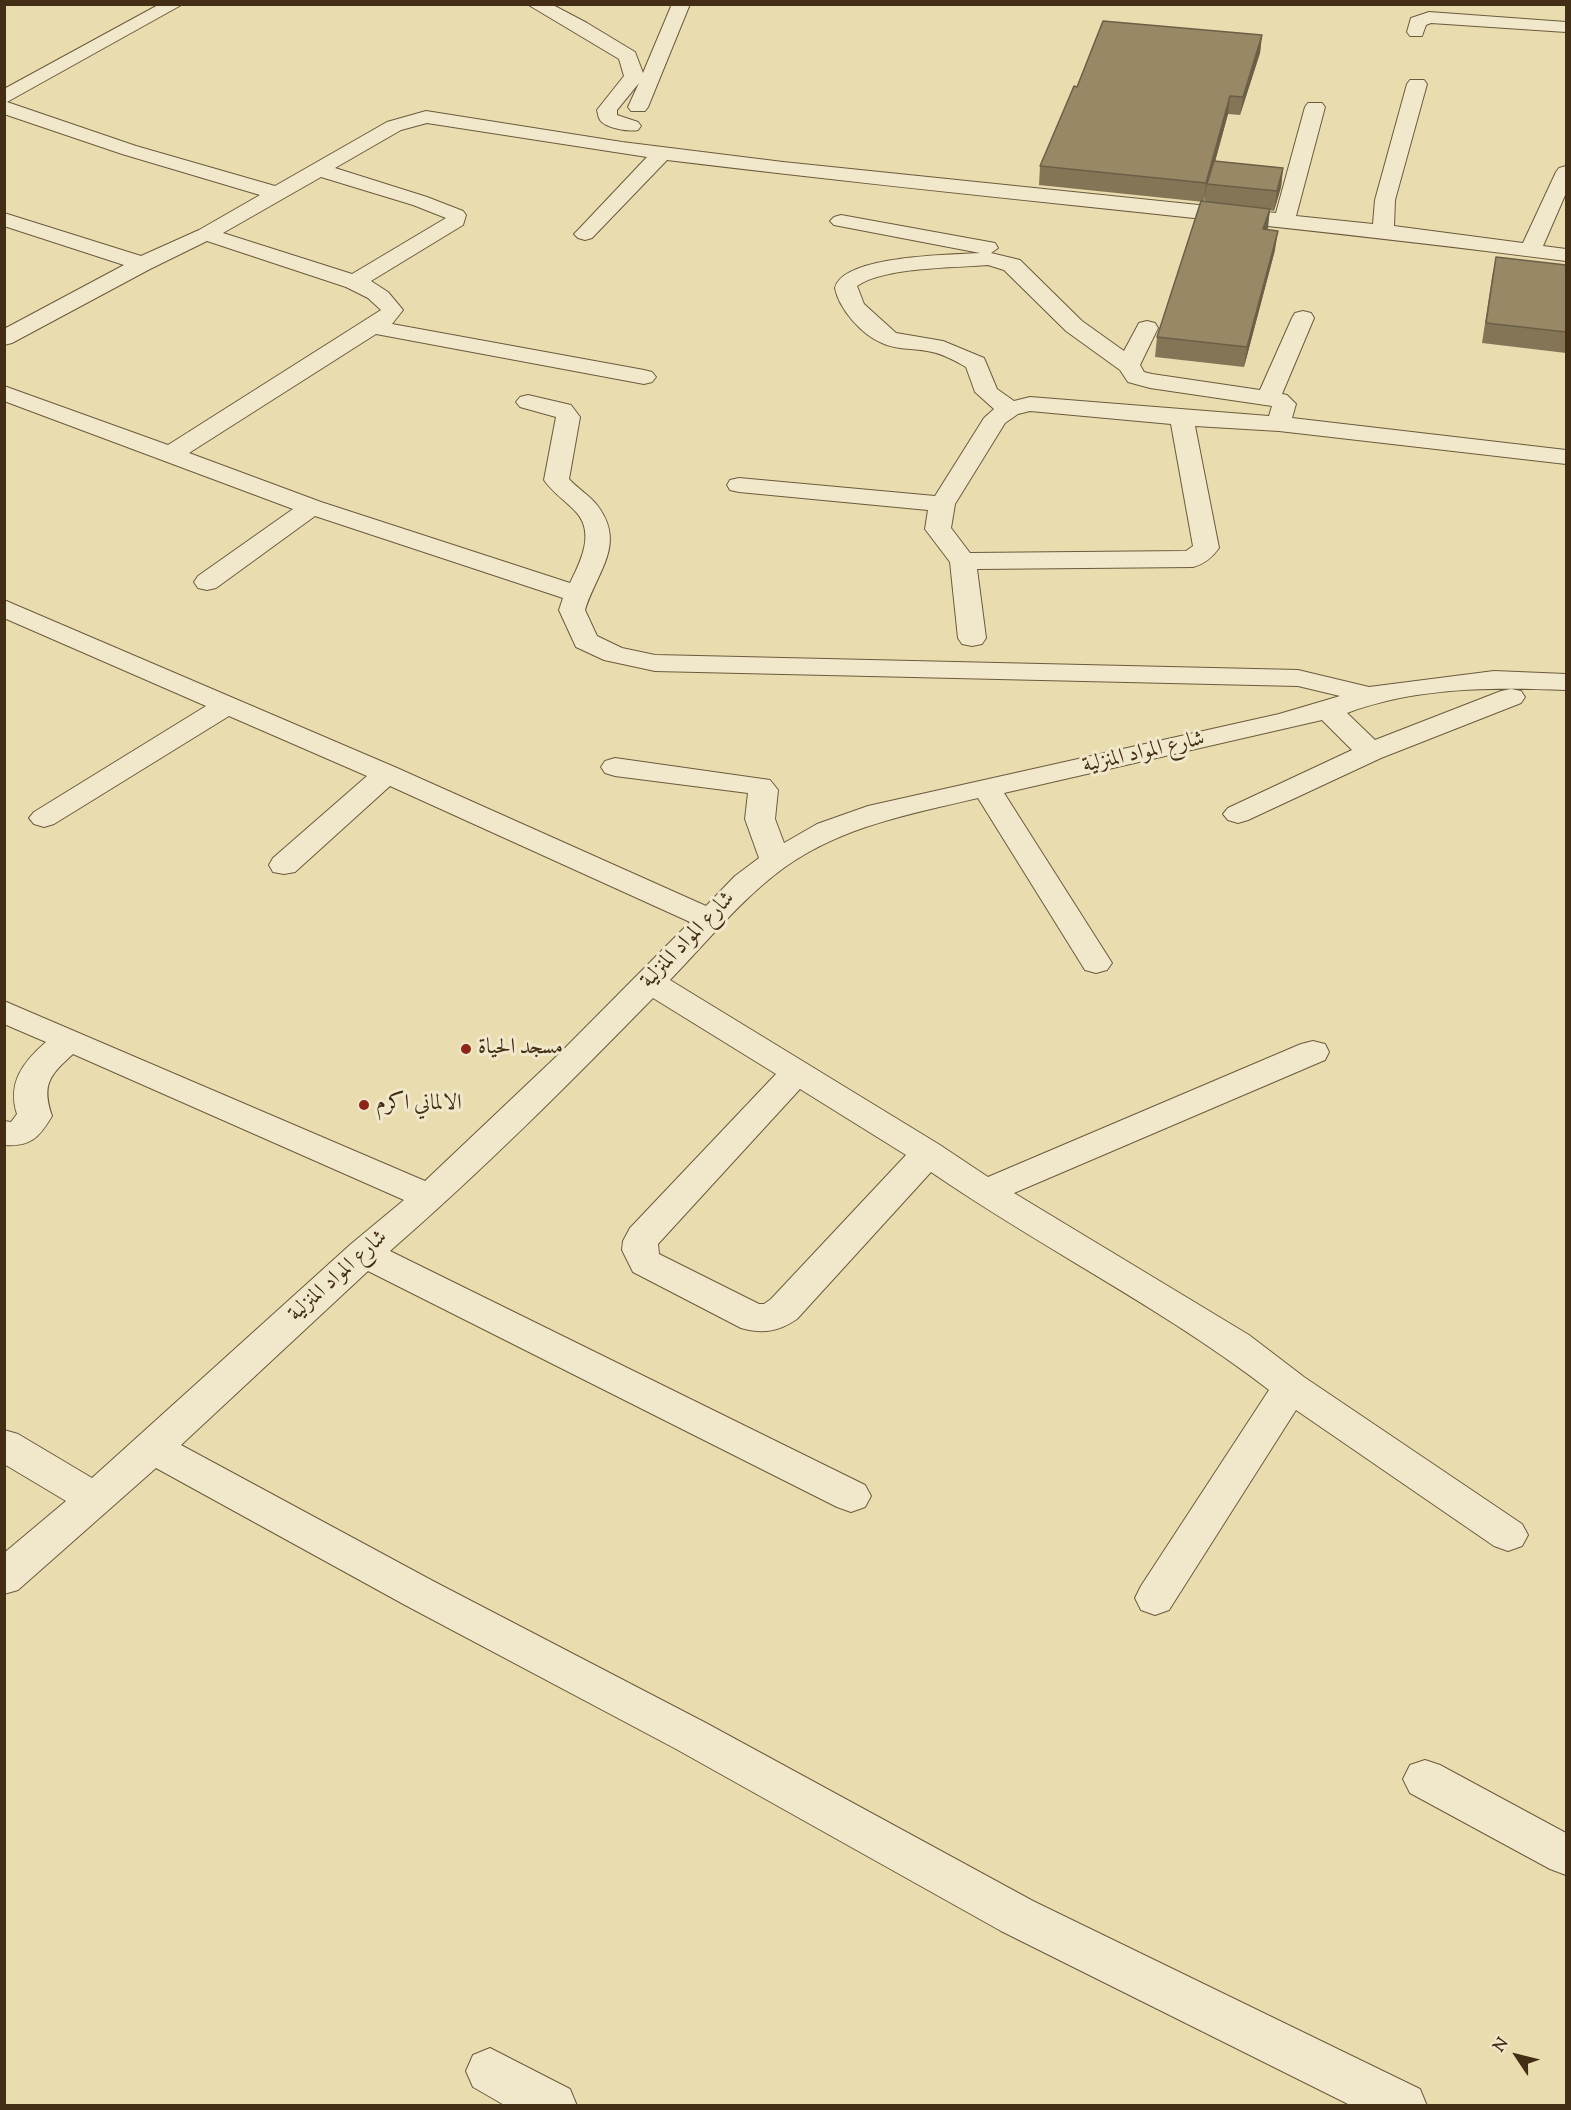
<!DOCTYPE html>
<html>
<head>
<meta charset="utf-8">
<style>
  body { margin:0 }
  #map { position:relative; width:1571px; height:2110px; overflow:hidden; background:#e9dcaf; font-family:"Sorts Mill Goudy",serif }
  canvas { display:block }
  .frame { position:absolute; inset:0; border:6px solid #432e15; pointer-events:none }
  .north { position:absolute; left:1487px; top:2026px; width:60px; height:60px; -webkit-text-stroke:4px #f1e8cb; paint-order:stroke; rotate:305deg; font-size:16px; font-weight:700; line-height:24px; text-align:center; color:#432e15 }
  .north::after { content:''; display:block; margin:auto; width:21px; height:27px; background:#432e15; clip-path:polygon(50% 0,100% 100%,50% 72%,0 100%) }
</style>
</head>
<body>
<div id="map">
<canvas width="1571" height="2110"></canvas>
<div class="frame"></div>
<div class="north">N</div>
</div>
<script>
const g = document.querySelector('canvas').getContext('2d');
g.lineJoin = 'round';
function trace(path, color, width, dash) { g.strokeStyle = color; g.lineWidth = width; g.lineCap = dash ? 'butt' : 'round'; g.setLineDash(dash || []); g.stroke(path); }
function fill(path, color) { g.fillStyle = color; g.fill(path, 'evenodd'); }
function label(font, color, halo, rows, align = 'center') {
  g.font = font + ' "Sorts Mill Goudy",Amiri,serif'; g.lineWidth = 6; g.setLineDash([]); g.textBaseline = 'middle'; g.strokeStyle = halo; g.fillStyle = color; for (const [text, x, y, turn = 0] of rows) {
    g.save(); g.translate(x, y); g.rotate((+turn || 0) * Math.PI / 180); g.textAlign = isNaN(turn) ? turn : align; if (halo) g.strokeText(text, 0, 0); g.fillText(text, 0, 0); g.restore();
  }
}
const minor = new Path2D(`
  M160,4H183L7,102L136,146L275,186L387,122L426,111L622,142L783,162L1276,213L1305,107L1308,103H1322L1325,107L1296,216L1373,224L1375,200L1407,84L1410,80H1424L1427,84L1395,200L1394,226L1523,243L1556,172L1559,168L1566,166V193L1543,246L1566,249V261C1267,222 967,197 667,160L592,238L585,240L578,238L574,234L578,230L647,157L427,123L401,130L335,168L427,197L463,211L466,215L463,225L371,281L388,292L403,310L392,324L644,370L652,372L656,377L652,382L644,384L376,334L189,453L321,502L570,583C580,563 595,534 577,513C566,501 553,493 544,480L556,417L520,407L516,402L520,397L528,395L571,405L580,417L569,479C577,488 589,495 597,505C627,544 597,571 585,610L597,636L622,648L655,655L1298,670L1369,687L1494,671L1566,674V690C1493,687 1416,687 1347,713L1375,740L1501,691L1511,689L1521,691L1525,697L1521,703L1381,758L1248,820L1238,823L1228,820L1223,814L1228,808L1352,750L1322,720L1004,793L1112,963L1107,970L1096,973L1085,970L978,798C911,814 843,826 785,867C742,898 707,942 670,980L940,1145L988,1177L1301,1044L1313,1041L1325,1044L1329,1052L1325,1060L1014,1193L1249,1335L1304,1377L1522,1524L1528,1535L1522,1546L1508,1551L1494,1546L1296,1410L1169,1610L1155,1615L1141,1610L1135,1598L1141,1586L1269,1390C1163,1308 1041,1248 931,1172L797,1319C778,1332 763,1334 741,1328L633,1272L622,1250L623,1241L630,1228L776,1074L653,998C568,1085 482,1171 390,1251L865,1485L871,1496L865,1507L851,1512L837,1507L368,1271L181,1445L433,1581L706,1723L1033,1901L1420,2089L1427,2106H1352L1001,1931L676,1749L405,1605L156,1468L18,1590L4,1594V1553L66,1501L4,1464V1430L18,1434L92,1478L351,1244L404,1200L73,1054C50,1075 41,1084 52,1116C39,1138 30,1147 4,1145V1121L11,1122L17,1114C7,1083 23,1062 46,1042L4,1024V1001L425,1181L559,1054L690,922L390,786L295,872L284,874L273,872L269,865L273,858L367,776L229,716L54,824L44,827L34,824L29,818L34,812L206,706L4,618V600L397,768L706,906L735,876L759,858L745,819L748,793L615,776L605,773L601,767L605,761L615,758L770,780L778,790L775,819L784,843L817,824L868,806L1279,714L1340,696L1298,686L655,671L604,660L576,647L559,610L563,598L315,516L216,588L207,590L198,588L194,582L198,576L293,509L4,401V386L168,445L381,310L368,298L346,287L207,241L150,269L12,343L4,345V329L124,265L4,226V213L141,256L199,230L260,195L122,154L4,114V89ZM321,177L413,205L446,218L352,274L223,233ZM800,1089L906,1155L771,1299L764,1304H759L659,1254L658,1244Z
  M527,4H551L587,23L635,52L643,73L672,4H690L648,107L645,111H631L628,107L639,83L617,110V115L638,122L641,126L638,130C629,132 605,128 600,120C598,117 598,113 597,110L624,76L619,59Z
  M1429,12L1566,22V32L1431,23L1426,25L1422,36H1410L1407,32L1411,18Z
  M841,215L995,243L998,248L991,253L1020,260L1082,321L1124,351L1139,323L1147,321L1155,323L1158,328L1140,365L1144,372L1152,374L1260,390L1292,318L1295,313L1303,311L1311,313L1314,318L1282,394L1287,395L1296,404L1292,418L1566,450V464L1279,431L1195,426L1219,548C1212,558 1204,564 1193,567L977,569L986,638L982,644L972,646L962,644L958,638L950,562L925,529L928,510L739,492L730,490L727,485L730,480L739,478L935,496L984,418L994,409L975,392L966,367C954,360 941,353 927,351C912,348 896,350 882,343C862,335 839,309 835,288C843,255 951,255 980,253L834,225L830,221L834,217ZM988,265L1004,270L1066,331L1120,370L1128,382L1150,388L1272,406L1269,416L1030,397L1014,401L997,389L984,358L943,341L896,333L864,304L857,286C884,267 954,268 988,265ZM1030,411L1171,424L1193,546L1186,551L970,553L951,528L955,504L1005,423L1018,414Z
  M1425,1760L1440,1765L1566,1833V1875L1550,1869L1410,1793L1403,1779L1410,1765Z
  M490,2048L570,2089L577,2106H506L473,2087L466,2071L473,2055Z`);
trace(minor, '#6c5a3c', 2);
fill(minor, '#f1e8cb');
fill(new Path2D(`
  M1262,35L1260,53L1240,115L1228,114L1215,161L1283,168L1281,187L1274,211L1270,210L1267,229L1275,250L1244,367L1155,357L1157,337L1205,202V196L1204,202L1039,185L1040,166L1077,87Z
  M1496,257L1566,265V353L1482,343L1492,277Z`), '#847557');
fill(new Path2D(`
  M1262,35L1260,53L1240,115L1243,97Z
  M1230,96L1228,114L1209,184H1207L1204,202L1206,183Z
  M1283,168L1281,187L1274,211L1277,191Z
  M1270,209L1268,228L1260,249L1263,229Z
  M1278,231L1275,250L1244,367L1247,347Z`), '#6b5f47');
const building = new Path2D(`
  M1103,21L1262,35L1243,97L1230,96L1206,183L1040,166L1074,86L1077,87Z
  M1214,161L1283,168L1277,191L1207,184Z
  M1201,201L1270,209L1263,229L1278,231L1247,347L1157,337Z
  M1496,257L1566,265V332L1486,323Z`);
fill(building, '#998865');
trace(building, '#6b5f47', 1.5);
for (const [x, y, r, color] of [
  [466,1049,6,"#8f2418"],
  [364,1105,6,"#8f2418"]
]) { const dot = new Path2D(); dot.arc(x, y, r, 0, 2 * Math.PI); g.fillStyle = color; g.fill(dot); trace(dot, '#f1e8cb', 2); }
label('22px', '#432e15', '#f1e8cb', [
  ["شارع المواد المنزلية",1144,754,-13],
  ["شارع المواد المنزلية",689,941,-46],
  ["شارع المواد المنزلية",339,1277,-42]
]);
label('22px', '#432e15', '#f1e8cb', [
  ["مسجد الحياة",478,1049],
  ["الالماني اكرم",376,1105]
], 'left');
</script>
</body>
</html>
